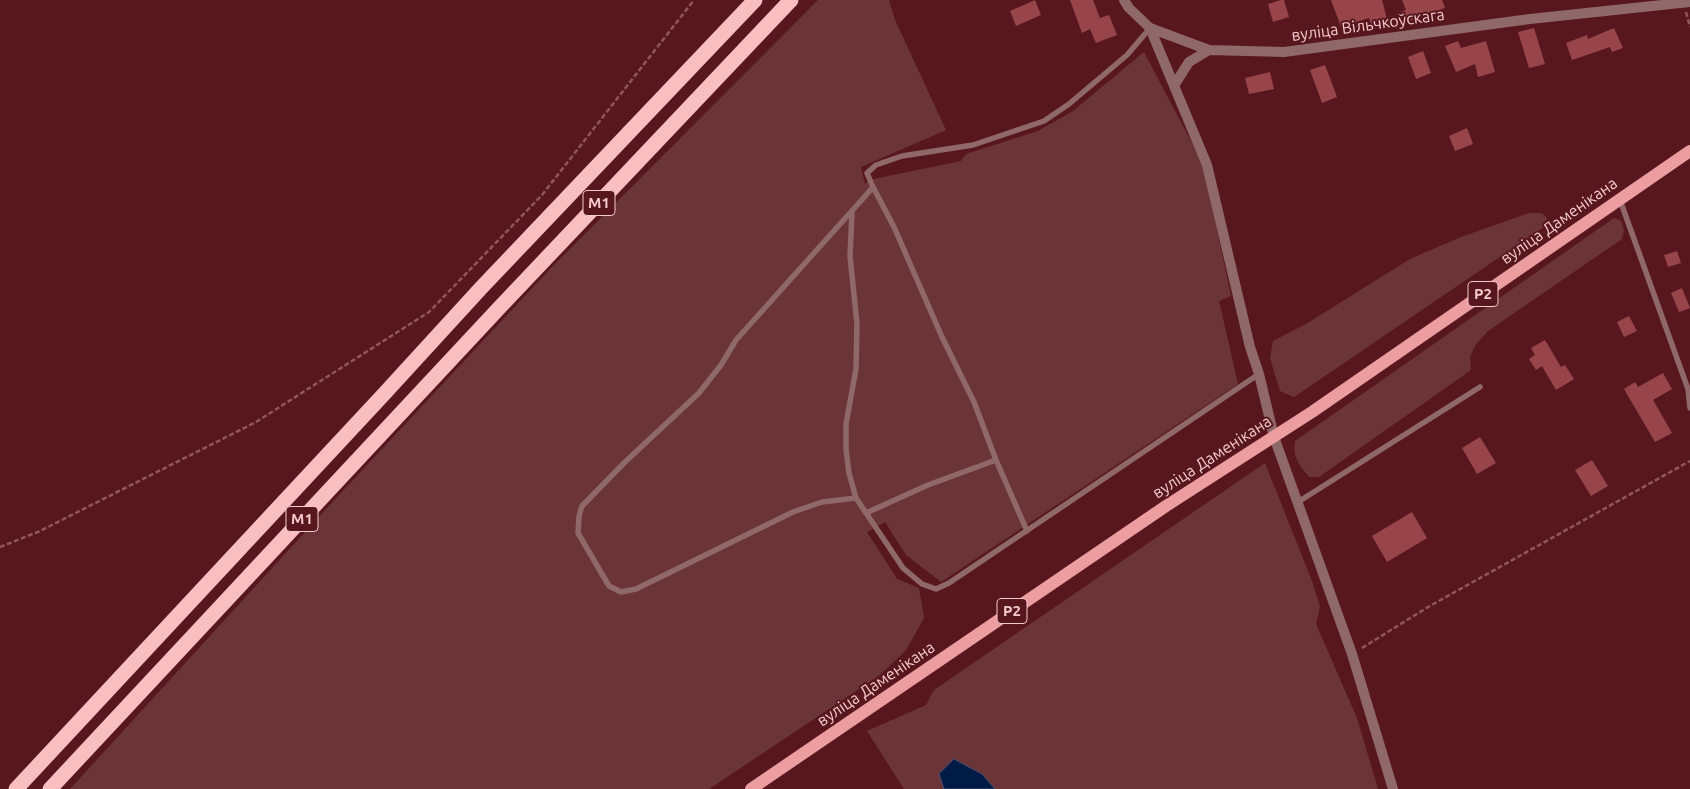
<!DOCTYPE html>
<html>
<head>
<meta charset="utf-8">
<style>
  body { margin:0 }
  canvas { display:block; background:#58171f }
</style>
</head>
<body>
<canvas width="1690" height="789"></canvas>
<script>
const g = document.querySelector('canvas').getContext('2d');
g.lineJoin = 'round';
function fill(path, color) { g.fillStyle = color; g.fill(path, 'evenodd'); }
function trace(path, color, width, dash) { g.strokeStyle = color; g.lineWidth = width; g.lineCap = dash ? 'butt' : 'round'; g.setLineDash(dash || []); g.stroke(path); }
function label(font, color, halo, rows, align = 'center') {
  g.font = font + ' Ubuntu,sans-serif'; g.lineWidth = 4; g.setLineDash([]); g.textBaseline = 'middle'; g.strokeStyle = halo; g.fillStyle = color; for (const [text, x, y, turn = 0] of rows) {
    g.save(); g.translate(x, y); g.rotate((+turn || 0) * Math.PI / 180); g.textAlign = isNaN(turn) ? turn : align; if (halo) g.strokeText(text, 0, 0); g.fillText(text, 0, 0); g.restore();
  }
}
fill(new Path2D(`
  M818,0H889L895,20L946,130L861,167L865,184L869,180L961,161L966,154L1038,131L1073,111L1144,52L1203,164L1231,296L1219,301L1238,384L941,582L906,555L885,522L867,532L897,579L919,588L924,618L906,650L880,675L709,789H70L338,496L550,269Z
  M1529,213H1542L1547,218V223L1544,227L1294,397L1280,391L1270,358L1273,341L1306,324L1410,259L1461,237Z
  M1614,218L1621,221L1624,230L1622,239L1488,331L1476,344L1470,357L1471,370L1319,477H1309C1299,464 1293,459 1295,441Z
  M1265,463L1312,581L1320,607L1316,624L1357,718L1378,789H904L867,731L926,705L934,690Z`), '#6b3438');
const water = new Path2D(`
  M954,759L982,774L995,789H944L939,774Z`);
fill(water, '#001b46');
trace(water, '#4a506e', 1);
fill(new Path2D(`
  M1035,0L1041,15L1016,26L1010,11Z
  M1070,0H1093L1100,18L1109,15L1117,35L1096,43L1090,29L1082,33Z
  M1281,0H1284L1289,17L1273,22L1268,4Z
  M1331,0H1382L1388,23L1372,28L1369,18L1341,27Z
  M1402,0H1442L1445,8L1401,24L1397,13L1406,10Z
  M1534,28L1545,64L1529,68L1518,32Z
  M1614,28L1623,48L1612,52L1610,47L1572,60L1566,43L1587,35L1588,39Z
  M1458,41L1461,48L1486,41L1495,72L1478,77L1475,64L1456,72L1445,46Z
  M1423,51L1431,73L1416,79L1408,57Z
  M1325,65L1337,97L1322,103L1310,70Z
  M1270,72L1274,89L1249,94L1245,78Z
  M1467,128L1473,144L1455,151L1449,136Z
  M1677,251L1681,263L1668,267L1664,255Z
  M1682,288L1690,308L1679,312L1671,293Z
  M1629,316L1637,331L1624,337L1617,322Z
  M1545,340L1561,367L1565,365L1574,379L1556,390L1542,366L1536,370L1529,359L1535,355L1531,348Z
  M1663,373L1672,389L1653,400L1672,433L1655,442L1624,389L1635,382L1638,387Z
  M1480,437L1496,463L1477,474L1462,448Z
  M1592,460L1608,486L1591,496L1575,470Z
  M1412,512L1427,538L1387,562L1372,536Z`), '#97444b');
trace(new Path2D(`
  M1686,12L1690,27
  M0,547L40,531L256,422L429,312L542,195L694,0
  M1362,648L1428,607L1690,461`), '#8f565c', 2.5, [5, 2.5]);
trace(new Path2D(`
  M1150,28L1127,55L1069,104L1044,121L973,145L902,156L876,165L867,173L873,187L867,194L736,340L721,365L699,393L625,462L582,506L579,516L578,533L609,586L621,592L636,589L793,512L822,502L856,498L903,568L922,584L936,589L949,583L1259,374
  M873,187L894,227L942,337L974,402L996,460
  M1620,200L1688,389L1690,408
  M852,212L850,256L857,324L856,369L846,424V449L849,473L856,498
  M1298,502L1480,387
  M866,513L928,485L996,460L1027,531`), '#8f6869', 5.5);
trace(new Path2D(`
  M1124,0L1129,8L1150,28L1209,50L1284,52L1530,19L1690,2
  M1150,28L1207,165L1250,347L1259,374L1274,437
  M1175,84L1189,62L1209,50`), '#8f6869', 10);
trace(new Path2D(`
  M1274,437L1352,654L1393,789`), '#8f6869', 10);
trace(new Path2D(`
  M751,789L1166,506L1312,412L1690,151`), '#ec9da0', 12);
trace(new Path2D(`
  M16,789L384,394L481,288L755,0
  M50,789L500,307L791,0`), '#f8bec0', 15);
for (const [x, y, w] of [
  [599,203,32],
  [1483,294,30],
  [302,519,32],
  [1012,611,30]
]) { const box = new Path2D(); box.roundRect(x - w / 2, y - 12.5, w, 25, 4); g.fillStyle = '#58171f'; g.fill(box); trace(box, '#f5cbcc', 1); }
label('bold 15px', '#f5cbcc', null, [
  ["М1",599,203],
  ["Р2",1483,294],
  ["М1",302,519],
  ["Р2",1012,611]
]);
label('16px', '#f5cbcc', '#58171f', [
  ["вуліца Вільчкоўскага",1368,25,-8],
  ["вуліца Даменікана",1559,221,-35],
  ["вуліца Даменікана",1212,457,-33],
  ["вуліца Даменікана",876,684,-34]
]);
</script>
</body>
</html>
